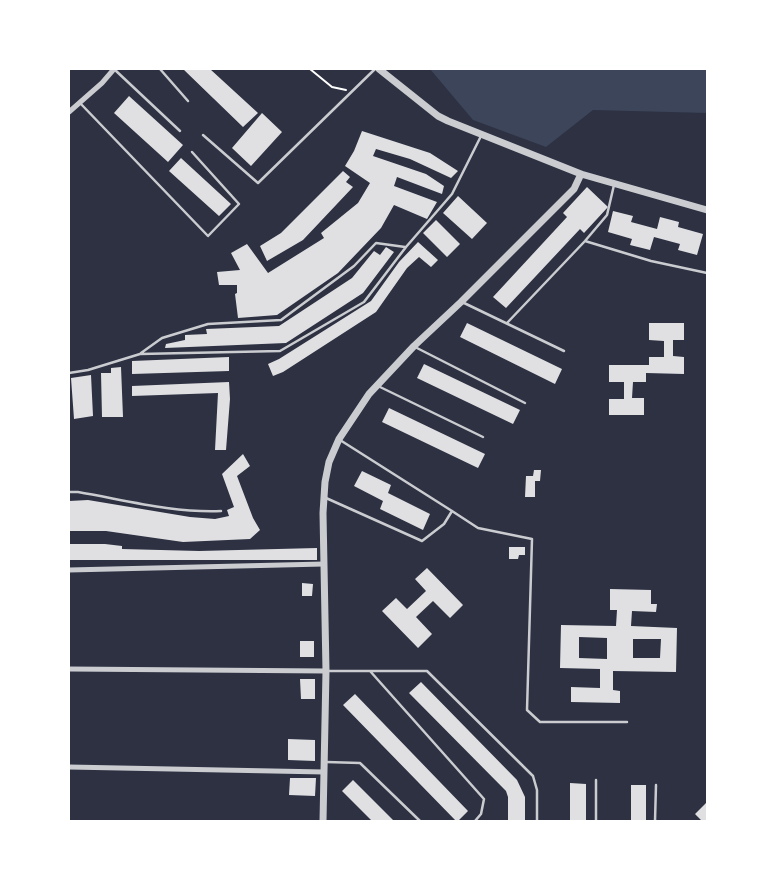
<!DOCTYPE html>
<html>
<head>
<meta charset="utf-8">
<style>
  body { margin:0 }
  #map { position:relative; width:776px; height:890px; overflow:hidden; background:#2d3142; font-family:Arial,sans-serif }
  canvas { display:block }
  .frame { position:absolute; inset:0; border:70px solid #fff; pointer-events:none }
</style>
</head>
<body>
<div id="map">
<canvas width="776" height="890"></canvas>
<div class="frame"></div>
</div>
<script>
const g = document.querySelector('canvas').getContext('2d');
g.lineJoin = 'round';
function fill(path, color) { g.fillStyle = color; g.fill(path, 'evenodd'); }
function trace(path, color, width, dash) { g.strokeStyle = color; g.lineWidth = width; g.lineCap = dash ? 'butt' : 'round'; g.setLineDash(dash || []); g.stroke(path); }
fill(new Path2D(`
  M430,69H707V113L593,110L546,147L473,120Z`), '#3c4559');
fill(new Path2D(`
  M183,69H210L258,113L243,127Z
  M129,96L183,145L168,162L114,113Z
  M262,113L282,132L251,166L232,148Z
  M362,131L430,153L458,171L451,178L410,159L376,149L373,156L426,174L444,186L442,194L397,177L394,186L437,202L427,219L394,205L381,228L338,273L277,315L238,318L235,294L237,293V285H219L217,272L240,270L231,253L247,244L268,273L324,238L321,233L358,203L370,183L345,166L354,151Z
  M181,158L231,204L219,216L169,171Z
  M343,171L350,177L346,182L353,187L303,240L267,261L260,246L281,233Z
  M587,187L608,207L584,233L580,229L506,308L493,297L567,217L563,213Z
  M458,196L487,223L472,239L443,213Z
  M613,211L633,216L631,222L657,229L660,217L679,222L678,227L703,234L697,255L678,250L680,244L654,237L650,250L630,245L632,239L608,232Z
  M436,220L460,244L447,257L423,233Z
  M418,242L438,260L431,267L419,257L407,268L376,312L283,372L273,376L268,364L279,359L371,301L399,262Z
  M386,247L394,252L363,293L286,343L165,348L166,344L185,340V335L207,334L206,329L279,326L352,278L374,251L380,255Z
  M467,323L562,369L555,384L460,337Z
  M649,323H684V340H673V356L684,357V374L646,373V382H633L632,398H644V415H609V399H624V382H609V365H649V357H664V341L649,340Z
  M229,357V371L132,374V361Z
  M424,364L520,410L513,424L417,378Z
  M121,367L123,417H102L101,373H111V368Z
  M91,375L93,416L74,419L71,378Z
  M229,382L230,399L226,450H215L218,393L132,396V386Z
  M389,408L485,454L478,468L382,422Z
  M243,454L250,466L237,476L253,518L260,530L250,539L183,542L106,531H69V501L88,500L190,517L215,519L229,516L227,510L234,507L222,474Z
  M534,470H541L540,481H535V497H525L526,476H533Z
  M362,471L391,485L388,493L430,514L423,530L380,509L383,501L354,486Z
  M69,544H105L122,546V549L199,551L317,548V560H69Z
  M509,547H525V555H519L518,559H509Z
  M427,568L463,605L450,618L433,601L416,617L432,634L418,648L382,611L396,598L407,609L426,591L415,579Z
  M302,583L313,584L312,596H302Z
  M610,589L651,590V604H657L656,612L632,611L631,626L677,628L676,672L613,671V690L620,691V703L571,702V687L600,688V669L560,668L561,625L616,626L617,610H610ZM579,637L607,638V659L579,658ZM633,639H661L660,658H633Z
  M300,641H314V657H300Z
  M300,679H315V699H301Z
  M421,682L517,780L525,797V821H508V797L506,791L409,693Z
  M355,694L468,811L458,821H456L343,705Z
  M288,739L315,740V761L288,760Z
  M290,778H316L315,796L289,795Z
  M353,780L394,821H372L342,791Z
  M570,783L586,784V821H570Z
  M631,785H646V821H631Z
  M706,803L707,821H702L695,814Z`), '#e0e0e3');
trace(new Path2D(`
  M310,69L332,87L346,90`), '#fff', 2);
trace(new Path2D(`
  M114,69L180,131
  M160,69L188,101
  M80,103L208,236L239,204L192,152
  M203,135L258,183L375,69
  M585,241L651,261L707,273
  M462,302L564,351
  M507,323L585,241L607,215L614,185
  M415,347L525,403
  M141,353L162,338L208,324L281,320L354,266L376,243L405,247
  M69,373L88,370L140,354L280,351L364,302L406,247L452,194L481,136
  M378,386L483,437
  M69,492H78C125,500 173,513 221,511
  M326,498L422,541L444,524L452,511L340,440
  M452,511L478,528L532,539L527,710L540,722H627
  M328,671H427L533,776L537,790V821
  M370,671L484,799L481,814L475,821
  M326,762L360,763L420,821
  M596,821V780
  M655,821L656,785`), '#caccd0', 2.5);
trace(new Path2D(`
  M69,112L102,83L114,69
  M69,570L324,564
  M69,669L326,671
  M69,767L324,772`), '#caccd0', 5);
trace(new Path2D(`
  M379,69L438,116L448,121L581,174L707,210
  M323,821L326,671L323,513L325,482L329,462L339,439L369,394L414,346L461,302L574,189L581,174`), '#caccd0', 7);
</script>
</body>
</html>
